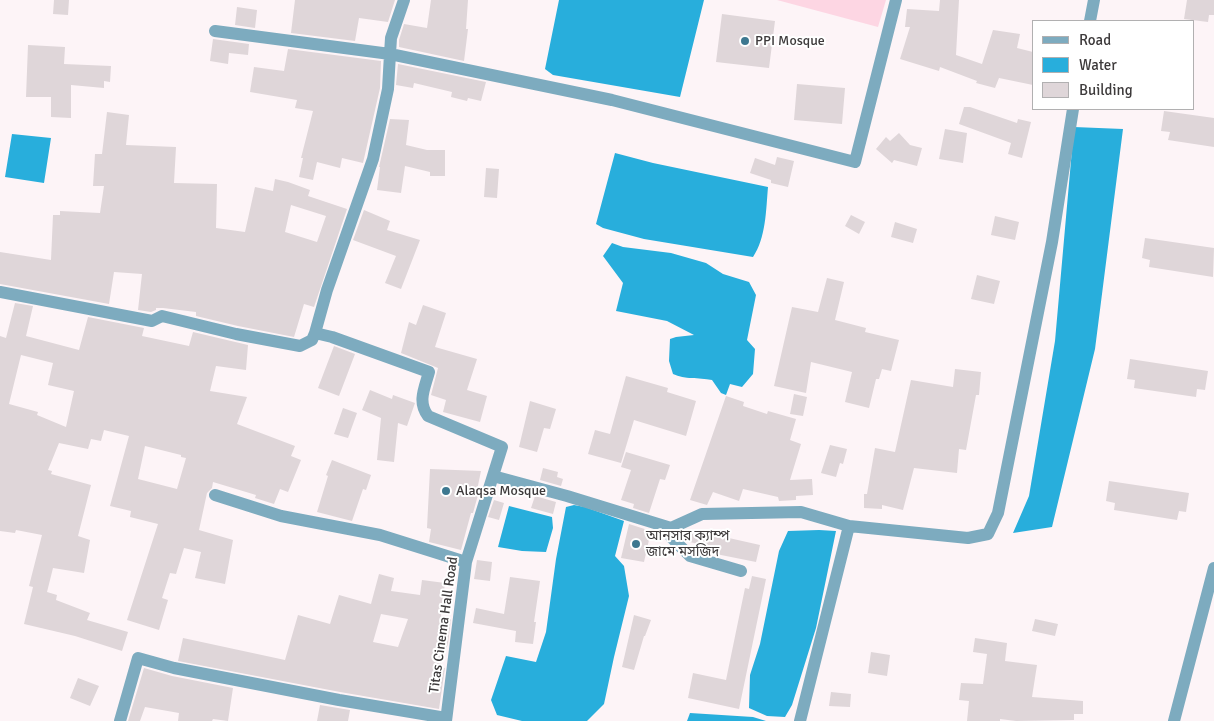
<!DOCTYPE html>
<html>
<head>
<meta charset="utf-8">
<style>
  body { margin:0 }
  #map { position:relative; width:1214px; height:721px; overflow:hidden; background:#fdf4f7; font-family:Signika,sans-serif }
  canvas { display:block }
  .legend { position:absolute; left:1032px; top:20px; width:162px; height:90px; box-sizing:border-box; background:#fff; border:1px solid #b1b0b1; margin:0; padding:6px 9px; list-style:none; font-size:15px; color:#3d3a3b }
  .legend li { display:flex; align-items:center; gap:10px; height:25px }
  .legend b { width:25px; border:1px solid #b1b0b1 }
</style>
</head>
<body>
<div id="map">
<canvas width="1214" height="721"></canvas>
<ul class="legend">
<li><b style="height:6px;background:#7dabbf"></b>Road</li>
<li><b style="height:14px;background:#28aedc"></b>Water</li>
<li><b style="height:14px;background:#dfd6d9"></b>Building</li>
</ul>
</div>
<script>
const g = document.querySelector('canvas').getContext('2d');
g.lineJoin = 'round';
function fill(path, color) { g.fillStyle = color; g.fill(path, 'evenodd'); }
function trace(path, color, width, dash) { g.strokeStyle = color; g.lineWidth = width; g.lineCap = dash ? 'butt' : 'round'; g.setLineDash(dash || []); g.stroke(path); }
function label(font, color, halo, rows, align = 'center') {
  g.font = font + ' Signika,"Noto Sans Bengali",sans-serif'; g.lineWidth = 4; g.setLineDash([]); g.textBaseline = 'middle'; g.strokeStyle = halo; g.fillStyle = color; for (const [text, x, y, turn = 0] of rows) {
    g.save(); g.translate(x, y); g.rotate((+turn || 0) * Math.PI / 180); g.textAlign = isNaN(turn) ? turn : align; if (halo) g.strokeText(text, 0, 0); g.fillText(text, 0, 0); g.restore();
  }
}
fill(new Path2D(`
  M777,0H886L878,27Z`), '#fdd6e3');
fill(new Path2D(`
  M559,0H704L680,97L553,75L545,69Z
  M1074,127L1123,129L1095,349L1052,527L1013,533L1029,496L1055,341Z
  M12,134L51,138L44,183L5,177Z
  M615,153L653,163L768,187C766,210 766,238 753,257L644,239L603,228L596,224Z
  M612,243L623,247L671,253L706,263L723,274L749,282L756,295L747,340L755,349L753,374L742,387L730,384L726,395L721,393L712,380C698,377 685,380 673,374L669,361L670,339L676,337L694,335L667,321L616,311L623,283L603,256Z
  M574,505L585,507L624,521L615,556L624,566L629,596L614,657L604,704L587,721H522L497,715L491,700L506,656L536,662L546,632L556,559L566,507Z
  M509,506L552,517L553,528L546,552L522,551L498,547Z
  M819,530L836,531L816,628L792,705L785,717L767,716L749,708L750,675L760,644L779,551L788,531Z
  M690,713L753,717L766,721H687Z`), '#28aedc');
fill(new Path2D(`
  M54,0H69L68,15L53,14Z
  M295,0H395L388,22L359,18L355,41L291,33Z
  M431,0H468L466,29H468L464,61L399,47V40L404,24L427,28Z
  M940,0H959L956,55L982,64L993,30L1020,34L1017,48L1033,52V85L999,78L995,88L976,83L977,81L940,67L939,71L900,59L910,27H905L907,9L939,11Z
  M1187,0H1214V15H1209L1208,22L1184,19Z
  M237,7L257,10L255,28L235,25Z
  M722,14L775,21L769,68L716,62Z
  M213,39L249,44L248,55L229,53L228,64L210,61Z
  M28,45L65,47L64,64L111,66L110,82L104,81V88L71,85V118L51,117V97H26Z
  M288,49L381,61L380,88L363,163L342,158L340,168L317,162L313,180L299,177L303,158H301L313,111L295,108L297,100L250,92L254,67L284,71Z
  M398,64L486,82L481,101L468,98L467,101L451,97L452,92L414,83L413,88L396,85Z
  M797,84L845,88L842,124L794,120Z
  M964,107H970L1017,123L1018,119L1031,122L1022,158L1008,154L1011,143L959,124Z
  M1164,111L1214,118V147L1168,140L1170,132L1161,131Z
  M107,112L129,115L126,145L176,147L174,183L217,184L216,228L245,232L255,187L273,191L275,179L288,182L310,190L308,196L347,209L314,307L304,304L294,337L238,326L196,316V312L163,308H156V310L151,312L138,310L142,274L114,272L109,304L0,284V252L51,260L53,215H60V211L100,213L104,186H93L95,154H102ZM291,205L326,216L317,242L285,232Z
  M390,119L409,120L406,145L427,150H445V176H430V172L405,166L401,193L377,190L380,167H379Z
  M945,129L967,133L963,163L939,159Z
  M899,133L910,145L922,148L917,166L894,160L892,163L876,149L886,137L890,141Z
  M777,157L794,161L788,187L771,183V180L750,173L755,158L775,165Z
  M486,168L499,169L497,198L484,197Z
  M364,210L390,221L387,230L420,240L401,289L385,283L396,256L353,240Z
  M851,215L865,222L859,234L845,226Z
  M995,216L1019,222L1015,240L991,235Z
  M895,222L917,229L913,243L891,237Z
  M1145,238L1214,248L1213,277L1149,267L1150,260L1142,258Z
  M977,275L1000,281L994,304L971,299Z
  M827,278L844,282L835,320L866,328L865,332L899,340L891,371L882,369L879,379H876L869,408L845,402L852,372L811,362L806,393L774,386L792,307L818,312Z
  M15,303L33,306L26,336L79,350L88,317L144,328L142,336L189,346L193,332L248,345L246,370L216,366L210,391L247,397L237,424L295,446L291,456L301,460L288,492L280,489L274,504L255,498L256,495L213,482L212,488L207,493L199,530L233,540L225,584L195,578L201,552L184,548L176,574L170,573L162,598L168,600L159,630L127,620L158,524L130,517L131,511L110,506L129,436L104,430L101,441L91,439L88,449L59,443L48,470L52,471L51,474L91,485L78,536L90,540L84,573L53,568L47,592L57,595L56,600L90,613L87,620L128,632L122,651L75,636L24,624L33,587L29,586L42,535L16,530L15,533L0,531V336L6,338ZM21,355L53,363L48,385L74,391L66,427L37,415L38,412L9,404ZM145,446L181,455V457L186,458L177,489L138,479Z
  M423,305L446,313L435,347L477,359L467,390L487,396L480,422L443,412L446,400L431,395L438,368L401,353L409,322L416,325Z
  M334,346L355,354L339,396L318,388Z
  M1130,359L1208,371L1205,390L1197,389L1196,397L1134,388L1135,380L1127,379Z
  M955,369L981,372L979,395H976L966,450L959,449L957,473L914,468L903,510L882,505V509L864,508V494H867L875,448L895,452L911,380L953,387Z
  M626,376L668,388L667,392L696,401L686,436L634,420L621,463L588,454L595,430L610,434Z
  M370,390L392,399L393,395L415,403L407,426L398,423L394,462L377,460L381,418L362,410Z
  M794,394L807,397L803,416L790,414Z
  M726,396L744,402L743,406L767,414L768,411L796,419L790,440L801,444L790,480L812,479L813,495L796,496V500L779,501L778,497L743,489L739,501L713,492L707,505L690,500Z
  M530,401L556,409L550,429L544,428L537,452L519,447Z
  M343,408L357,413L348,438L334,434Z
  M830,445L847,449L843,464L840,463L836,477L821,473Z
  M626,452L670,465L665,480L660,479L649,513L633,508L634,504L621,500L631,470L621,467Z
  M332,460L371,475L366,490L363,489L352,521L317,512L328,476L326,475Z
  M543,468L558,472L557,477L563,479L561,486L540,480Z
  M430,469L481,471L476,495H478L473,513H471L461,550L429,542L431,529L427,528Z
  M1109,481L1189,493L1186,512L1179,511L1177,520L1114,510L1115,503L1106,501Z
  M535,496L556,502L553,514L531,508Z
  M494,500L504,503L499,520L488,517Z
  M629,524L651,531L644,562L621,558Z
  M689,529L760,545L756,562L701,551L702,545L686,541L679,534Z
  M477,560L492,562L490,581L474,579Z
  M379,574L394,578L391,591L420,595L422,580L445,583L441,616L451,619L448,644L439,667L445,668L439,709L340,692L178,661L183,638L285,660L298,615L330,624L339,595L371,604ZM381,614L408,619L398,647L373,642Z
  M752,576L766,579L739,709L688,698L693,673L726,680L745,588L749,589Z
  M510,577L540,581L534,622H536L533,644L515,642L516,631L473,623L476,608L504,614Z
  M634,615L651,620L645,636H644L634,670L622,667Z
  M1035,619L1058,624L1055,636L1032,631Z
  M975,638L1007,643L1005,661L1037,665L1032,697L1083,701V714H1074V720L1016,721L1000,719V721H967L969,701L959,700L961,683L983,684L987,654L973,652Z
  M871,652L890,655L887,676L868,673Z
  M144,668L172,676L233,688L228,721L213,719L212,721H178L179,713L145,707L140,721H128Z
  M78,678L99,686L90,706L70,698Z
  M831,692L851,694L850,707L829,706Z
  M320,705L350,710L348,721H317Z`), '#dfd6d9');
trace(new Path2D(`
  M404,0L391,38L390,54L612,100L855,162L896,0
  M1090,21L1094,0
  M215,31L390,54L388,89L373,159L327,290L315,333
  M0,292L152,321L162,316L236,334L300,346L312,340L315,333L332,337L429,372C425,387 417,402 428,416L502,447L466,562L446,721
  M493,476L567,496L671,528L702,514L801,512L849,526L968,538L988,534L998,513L1052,242L1073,109
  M215,495L281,516L380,535L466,562
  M671,528V537L690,556L741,571
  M120,721L138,658L174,668L339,700L446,718
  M800,721L849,526
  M1174,721L1214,568`), '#7dabbf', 12);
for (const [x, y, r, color] of [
  [745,41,5,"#3d7890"],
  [446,491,5,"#3d7890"],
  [636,544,5,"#3d7890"]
]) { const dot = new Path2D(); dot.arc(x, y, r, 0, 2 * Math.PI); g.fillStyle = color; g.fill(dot); trace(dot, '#fff', 2); }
label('14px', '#3d3a3b', '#fff', [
  ["PPI Mosque",755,41],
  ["Alaqsa Mosque",456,491],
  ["আনসার ক্যাম্প",646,536],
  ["জামে মসজিদ",646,552]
], 'left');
label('14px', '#3d3a3b', '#fff', [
  ["Titas Cinema Hall Road",444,625,-82]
]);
</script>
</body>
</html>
